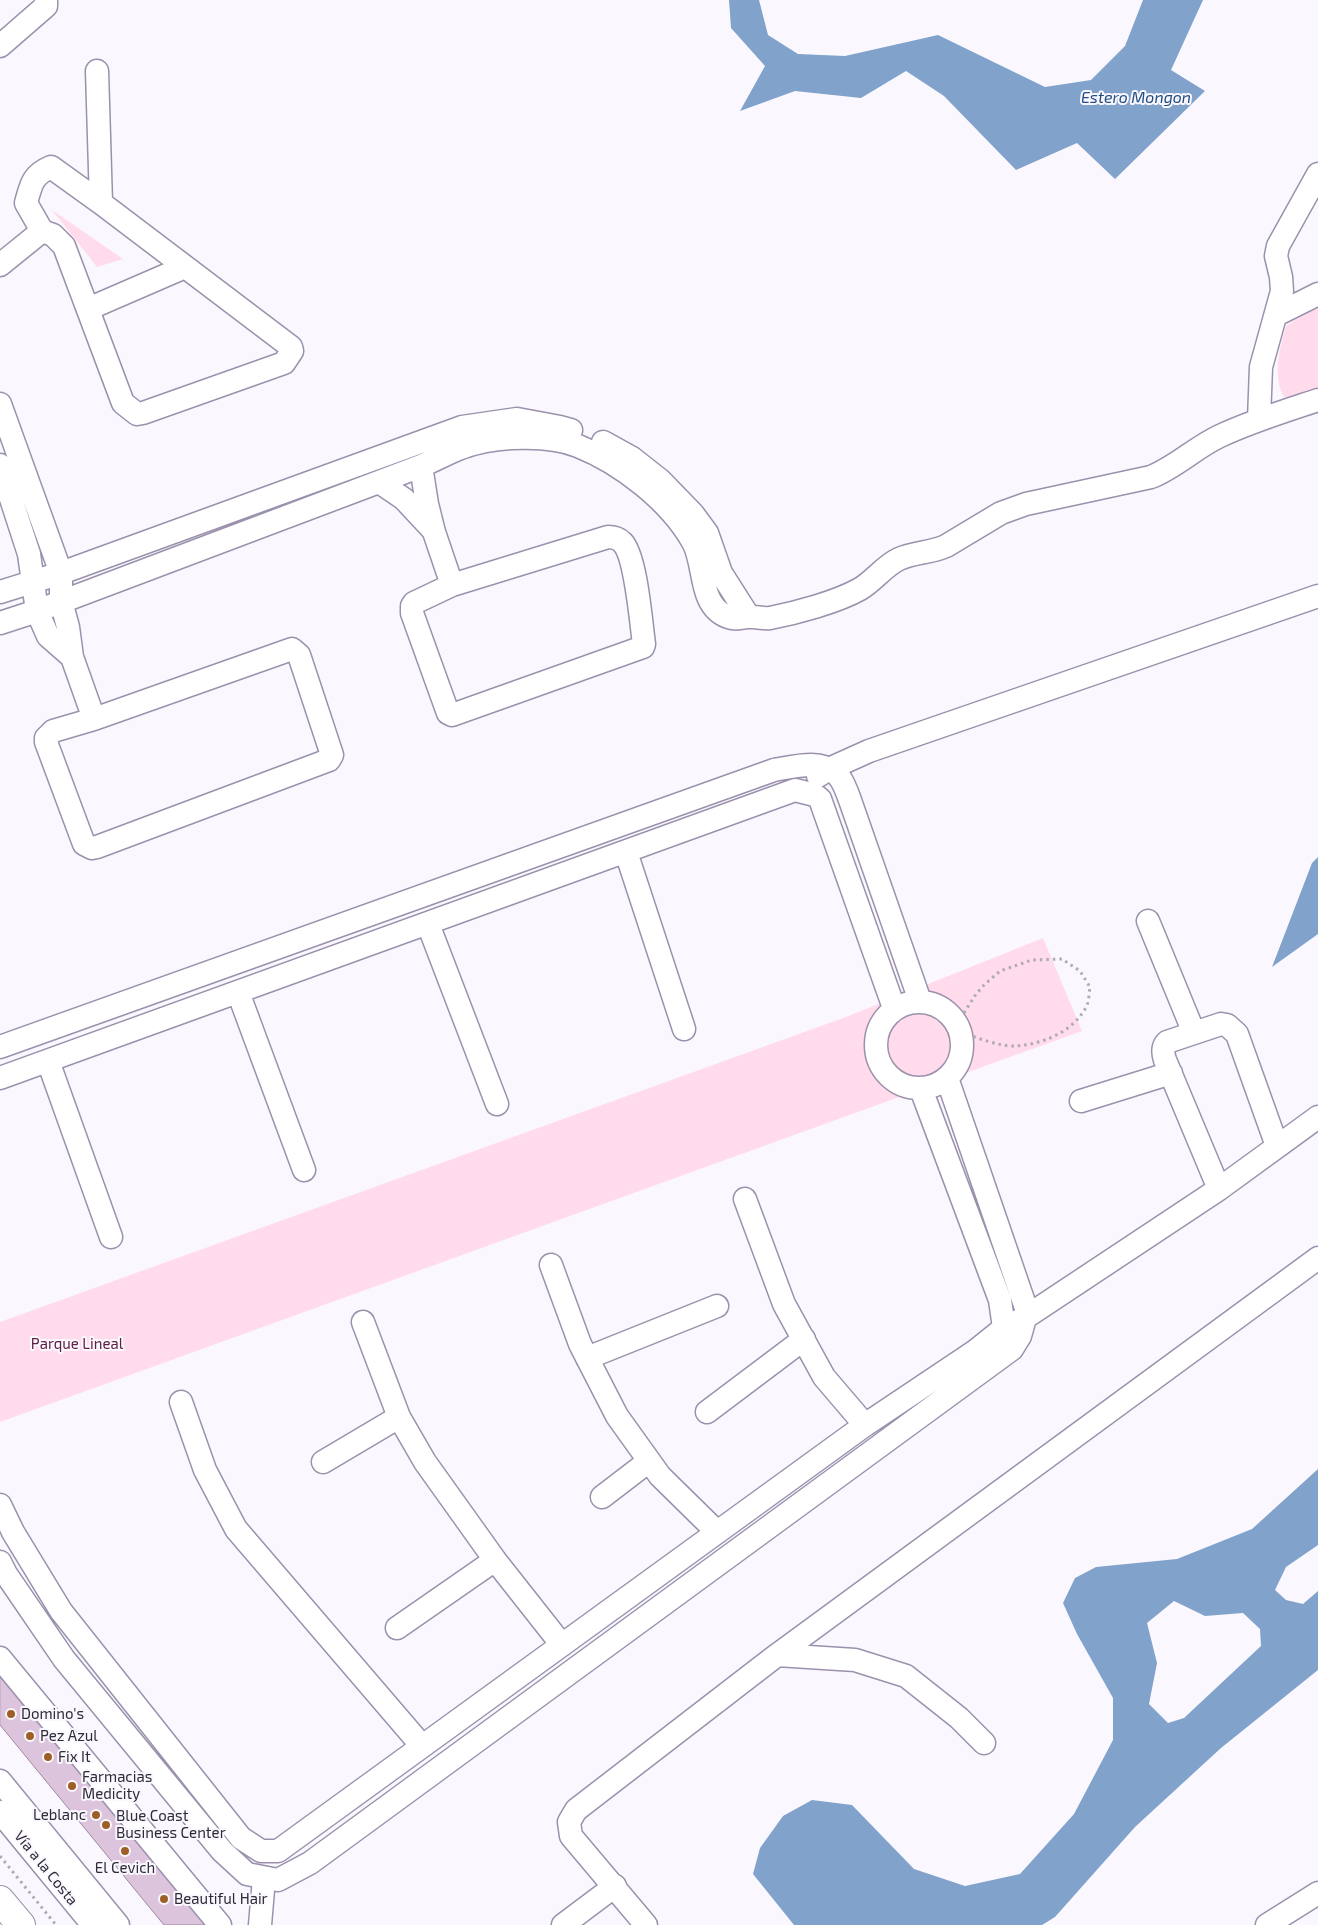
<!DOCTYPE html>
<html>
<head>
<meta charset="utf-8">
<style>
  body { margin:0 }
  canvas { display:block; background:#faf8fe }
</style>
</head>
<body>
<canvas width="1318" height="1925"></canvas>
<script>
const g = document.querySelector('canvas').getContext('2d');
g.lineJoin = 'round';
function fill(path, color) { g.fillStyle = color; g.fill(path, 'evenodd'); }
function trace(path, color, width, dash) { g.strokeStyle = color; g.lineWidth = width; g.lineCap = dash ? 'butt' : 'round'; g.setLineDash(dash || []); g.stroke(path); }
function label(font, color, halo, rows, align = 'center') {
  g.font = font + ' "Exo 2",sans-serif'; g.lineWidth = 4; g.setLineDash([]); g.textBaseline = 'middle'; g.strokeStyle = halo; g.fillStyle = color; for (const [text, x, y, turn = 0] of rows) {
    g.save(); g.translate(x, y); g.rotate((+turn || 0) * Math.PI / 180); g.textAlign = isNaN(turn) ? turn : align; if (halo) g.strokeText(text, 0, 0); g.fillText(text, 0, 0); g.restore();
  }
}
fill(new Path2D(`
  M52,210L123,259L97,267Z
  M1318,307V392L1293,399L1284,397C1272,375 1280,348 1286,326L1301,316Z
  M1043,938L1082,1031L0,1422V1322L846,1017Z`), '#ffdbeb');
fill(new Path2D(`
  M729,0H759L768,35L798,54L845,56L938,35L1045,87L1091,80L1125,46L1143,0H1203L1171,70L1205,91L1115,179L1077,143L1016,170L944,96L906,71L861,98L795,91L740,111L765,66L731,28Z
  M1318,857V934L1272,967L1312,863Z
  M1318,1469V1545L1286,1567L1275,1590L1286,1600L1303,1604L1318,1591V1670L1221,1748L1135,1827L1055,1917L1042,1925H794L753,1874L760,1848L783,1816L812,1800L852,1805L914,1869L965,1886L1020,1874L1074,1814L1113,1740V1698L1077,1634L1063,1603L1075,1578L1096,1567L1177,1559L1252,1529ZM1174,1601L1205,1616L1243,1613L1260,1629L1261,1646L1184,1718L1168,1723L1149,1704L1157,1663L1147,1623Z`), '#81a2cb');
const building = new Path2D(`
  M0,1671L214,1925H164L0,1725Z`);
fill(building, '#dcc4dc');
trace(building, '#9e889f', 1);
const minor = new Path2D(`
  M0,46L46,6V0
  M97,71L101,203
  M51,167L101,203L291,347L292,351L284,363L143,413L137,414L123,403L64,246L53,235L42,231L26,203C31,185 32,175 51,167Z
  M0,265L42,231
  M88,309L185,267
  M1276,315L1318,294
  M0,404L61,573V601L68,627L72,657L94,719
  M1259,420L1261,367L1282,291L1281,277L1276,256L1278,246L1318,174
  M603,442L632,458L660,480L693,514L707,533L721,573L749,617
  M0,465L29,554L37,611L48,636L72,657
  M421,466L427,504L434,532L452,585
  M379,482L404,499L432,529
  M608,537C613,537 618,538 622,542C636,555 641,623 644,644L643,647L452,715L448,713L412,613V606L414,603L452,585Z
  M0,592L61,573L462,427L517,419L560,427L571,430
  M0,623L37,611L421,466C438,459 456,448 473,444C503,436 550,435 578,446C621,463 670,501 693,542C706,565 698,606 728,617C735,620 741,618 747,617C755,616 762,619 770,618C796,613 837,602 860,589C874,581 884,566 899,559C914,552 931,553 946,546L1001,513L1026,504L1151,477C1176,467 1196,447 1220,436C1252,421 1285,411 1318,400
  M292,649L299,655L332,755L329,760L97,847L92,848L84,844L46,742V738L53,731L94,719Z
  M818,776L829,769L869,751L1318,596
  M626,852L684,1029
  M1148,921L1194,1033
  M428,924L497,1104
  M238,992L304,1170
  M876 1045a43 43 0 1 1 86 0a43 43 0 1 1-86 0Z
  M0,1047L774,770C794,767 825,757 840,778C845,785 848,795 851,803L920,1001
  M48,1061L111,1237
  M0,1078L795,790L815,795L820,799L894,1008
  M1081,1101L1171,1073
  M1219,1189L1165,1060C1163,1054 1162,1047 1167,1042L1221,1024L1227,1025L1237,1034L1277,1146
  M745,1199L784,1304L824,1377L865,1425
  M551,1265L580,1344L617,1416L660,1476L717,1532
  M363,1322L399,1417L425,1462L495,1560L562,1645
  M1016,1322L1026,1317L1219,1189L1318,1117
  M587,1358L717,1306
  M181,1402L205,1470L236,1529L422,1746
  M707,1412L804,1339
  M323,1462L399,1417
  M602,1497L649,1461
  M0,1505L13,1532L61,1611L241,1838L261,1851H278L865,1425L974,1352L1004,1328L1000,1300L921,1089
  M0,1562L6,1574L64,1659L222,1851L247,1874L278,1880L310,1863L1012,1349L1020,1336L1027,1311L947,1078
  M397,1628L495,1560
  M777,1655L855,1660L906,1676L959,1718L984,1743
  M0,1658L220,1925
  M0,1781L118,1925
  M0,1812L93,1925
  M260,1925L264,1878
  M563,1925L615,1886
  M646,1925L571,1836L569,1822L576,1810L777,1655L1318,1258
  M1267,1925L1318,1893`);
const highway = new Path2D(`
  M0,1900L21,1925`);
trace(minor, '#9b91ad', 25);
trace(highway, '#9b91ad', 30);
trace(new Path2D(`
  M957,1024L976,994L985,984L1000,971L1032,960L1062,959L1080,971L1090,987C1089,994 1089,1004 1085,1009C1071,1033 1042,1044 1016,1046C1000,1047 975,1037 960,1032
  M0,1856L56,1925`), '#aeabb3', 3, [2.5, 4]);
trace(minor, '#fff', 22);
trace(highway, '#fff', 28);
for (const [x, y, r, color] of [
  [11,1714,5,"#9e5f26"],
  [30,1736,5,"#9e5f26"],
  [48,1757,5,"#9e5f26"],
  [72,1786,5,"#9e5f26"],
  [96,1815,5,"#9e5f26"],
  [106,1825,5,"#9e5f26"],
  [125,1851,5,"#9e5f26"],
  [164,1899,5,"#9e5f26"]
]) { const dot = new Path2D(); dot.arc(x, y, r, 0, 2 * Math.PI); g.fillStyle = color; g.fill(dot); trace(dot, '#faf8fe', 2); }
label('15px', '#5f2043', '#faf8fe', [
  ["Parque Lineal",77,1344]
]);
label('15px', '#2e2a36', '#faf8fe', [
  ["Domino's",21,1714],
  ["Pez Azul",40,1736],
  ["Fix It",58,1757],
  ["Farmacias",82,1777],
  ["Medicity",82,1794],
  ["Leblanc",86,1815,"right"],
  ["Blue Coast",116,1816],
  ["Business Center",116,1833],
  ["El Cevich",125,1868,"center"],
  ["Beautiful Hair",174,1899]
], 'left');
label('15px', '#2e2a36', '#faf8fe', [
  ["Vía a la Costa",46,1868,51]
]);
label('italic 16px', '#224f83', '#faf8fe', [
  ["Estero Mongon",1136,98]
]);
</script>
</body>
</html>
